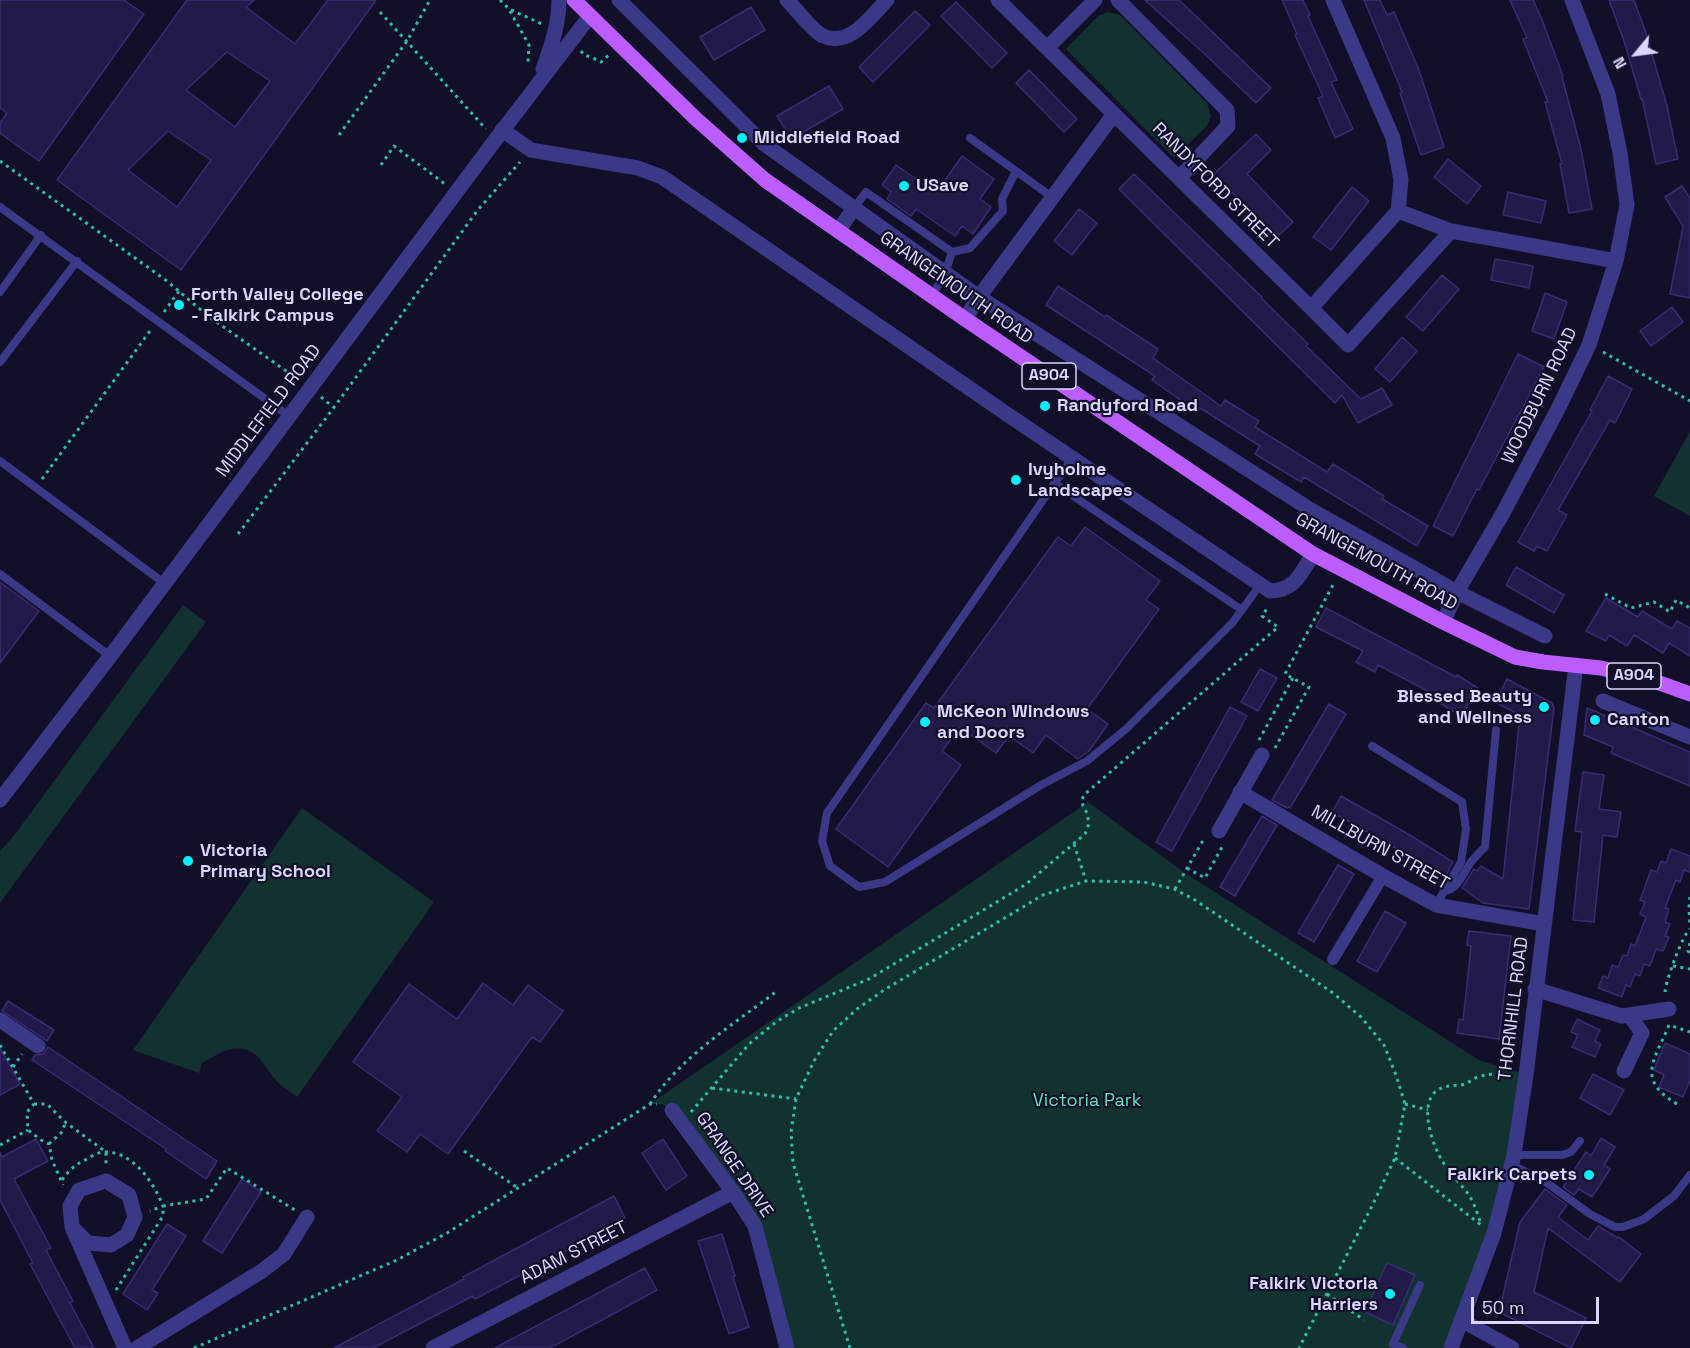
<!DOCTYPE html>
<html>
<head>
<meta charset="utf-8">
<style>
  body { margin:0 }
  #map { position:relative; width:1690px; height:1348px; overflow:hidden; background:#120f28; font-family:"Space Grotesk",sans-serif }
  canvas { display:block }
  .north { position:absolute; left:1606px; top:24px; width:60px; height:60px; -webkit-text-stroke:4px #120f28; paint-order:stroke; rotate:241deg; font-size:16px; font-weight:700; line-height:24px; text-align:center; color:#d9d6ff }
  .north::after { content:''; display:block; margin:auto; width:21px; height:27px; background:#d9d6ff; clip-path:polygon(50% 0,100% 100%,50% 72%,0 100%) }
  .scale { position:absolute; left:1471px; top:1297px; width:128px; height:27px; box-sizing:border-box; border:3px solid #d9d6ff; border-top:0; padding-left:8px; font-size:18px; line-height:21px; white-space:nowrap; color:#d9d6ff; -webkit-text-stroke:4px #120f28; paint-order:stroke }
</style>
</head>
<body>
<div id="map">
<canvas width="1690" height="1348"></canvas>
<div class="north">N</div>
<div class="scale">50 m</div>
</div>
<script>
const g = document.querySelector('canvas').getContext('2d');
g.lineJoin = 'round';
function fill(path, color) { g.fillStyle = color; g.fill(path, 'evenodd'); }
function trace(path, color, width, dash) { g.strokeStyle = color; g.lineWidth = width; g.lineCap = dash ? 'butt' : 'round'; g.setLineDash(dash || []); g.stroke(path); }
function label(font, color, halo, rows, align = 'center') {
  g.font = font + ' "Space Grotesk",sans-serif'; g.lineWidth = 4.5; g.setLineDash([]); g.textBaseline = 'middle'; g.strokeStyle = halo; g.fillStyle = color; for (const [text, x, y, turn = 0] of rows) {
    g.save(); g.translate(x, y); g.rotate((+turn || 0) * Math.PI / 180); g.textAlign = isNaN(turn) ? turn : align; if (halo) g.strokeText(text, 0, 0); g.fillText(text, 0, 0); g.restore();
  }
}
fill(new Path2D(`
  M1108,12L1120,15L1207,103L1211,117L1206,127L1174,158L1066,49L1098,16Z
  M1690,431V516L1654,496Z
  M183,605L206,622L0,903V851L16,833Z
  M1088,802L1185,873L1479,1060L1526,1075L1514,1155L1451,1348H787L755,1226L672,1110L662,1104H650Z
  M302,808L434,902L297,1097C290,1091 281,1087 275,1079C261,1062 255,1043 227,1050C219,1052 211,1059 202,1063L199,1073L133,1050Z`), '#123230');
const building = new Path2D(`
  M0,0H124L144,14L39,161L0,133V123L7,113L0,108Z
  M187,0H254L246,7L295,44L328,0H376L181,270L57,180ZM227,52L270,81L235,127L186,90ZM168,131L211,160L177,207L128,170Z
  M1145,0H1179L1271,88L1256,103L1209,58Z
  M1282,0H1303L1310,15L1308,16L1337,80L1331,82L1353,129L1335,138L1318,98L1323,96L1295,35L1297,34Z
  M1364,0H1380L1387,15L1394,12L1419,70L1444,147L1421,155L1400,93L1402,92Z
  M1510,0H1533L1541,17L1563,76L1562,77L1581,149L1592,209L1569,213L1560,164H1562L1545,102H1548L1523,39L1527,38Z
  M1609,0H1634L1645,30L1667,106L1678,159L1656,164L1642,98L1641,99L1624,41Z
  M956,2L1007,53L992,68L941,16Z
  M751,7L765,30L714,60L700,37Z
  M915,11L930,25L873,82L859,67Z
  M1029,70L1077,119L1064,132L1016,83Z
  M829,86L843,109L791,139L777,116Z
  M1256,134L1271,150L1247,174L1293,222L1276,238L1230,190L1229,191L1213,175Z
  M962,156L994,179L980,199L991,207L973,234L962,226L955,236L916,209L911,216L887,199L891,192L882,185L896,165L936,193Z
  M1448,159L1481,186L1467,204L1434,177Z
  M1134,174L1262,297L1261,298L1308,344L1306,346L1361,399L1382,388L1392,405L1358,423L1342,395L1335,403L1119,189Z
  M1682,186L1690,198V298L1670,294L1683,226L1665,197Z
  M1352,187L1369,201L1331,250L1313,237Z
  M1508,192L1546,201L1541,223L1503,215Z
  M1079,209L1097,223L1072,255L1054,241Z
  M1495,259L1533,266L1529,288L1491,280Z
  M1442,275L1459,289L1423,331L1406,317Z
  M1058,286L1105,317L1106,315L1158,349L1153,358L1221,406L1225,400L1259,421L1255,427L1327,472L1333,464L1384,496L1382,499L1428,526L1417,546L1304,477L1301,482L1255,454L1260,446L1200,408L1197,412L1152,380L1155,376L1046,305Z
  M1545,293L1567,302L1554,339L1532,331Z
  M1672,307L1683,322L1651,346L1640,331Z
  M1402,337L1417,351L1390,382L1375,369Z
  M1518,354L1544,367L1479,490L1477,489L1453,536L1433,526Z
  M1608,376L1632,389L1615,423L1610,420L1558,510L1567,515L1547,551L1537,546L1534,551L1518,542L1592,411L1590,410Z
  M1085,527L1160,581L1146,600L1159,609L1087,709L1108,724L1089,751L1078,759L1046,735L1033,753L1009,736L996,753L960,727L942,751L961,765L888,867L836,829L926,703L934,708L1058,537L1071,546Z
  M1516,567L1564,595L1554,613L1506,585Z
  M0,582L39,611L0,663Z
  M1606,598L1638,617L1642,611L1672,629L1677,621L1690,628V656L1669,643L1663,653L1634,635L1627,646L1609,635L1606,641L1586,631Z
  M1326,608L1456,677L1457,675L1478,688L1461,716L1440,703L1443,699L1378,665L1375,672L1356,662L1363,651L1316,627Z
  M1260,669L1277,678L1258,711L1241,702Z
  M1507,679L1552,703L1554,708L1529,909L1483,903L1462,888L1474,869L1477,871L1481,866L1503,879L1520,715L1495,702Z
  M1329,704L1346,714L1290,808L1288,807L1287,808L1272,800Z
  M1230,707L1247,716L1172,851L1156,842Z
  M1587,708L1690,752V786L1611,753L1613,747L1584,735Z
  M1583,772L1604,775L1599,809L1621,812L1617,837L1603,835L1594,922L1573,920L1582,832L1575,831Z
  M1341,796L1408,834L1453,862L1445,877L1441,874L1440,876L1389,844L1332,812Z
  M1262,816L1277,825L1235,896L1220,887Z
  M1671,849L1690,856V872L1684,870L1680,882L1676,880L1665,908L1669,909L1665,922L1670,924L1665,936L1669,937L1663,951L1656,949L1650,966L1644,964L1640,976L1635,974L1630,987L1626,985L1622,997L1598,988L1603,976L1608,978L1612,965L1618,967L1623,955L1627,956L1631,944L1635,946L1646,917L1640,914L1645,902L1640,900L1651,870L1657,872L1661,861L1666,863Z
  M1338,865L1354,874L1314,942L1298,933Z
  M1385,911L1406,923L1377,972L1357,961Z
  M1469,931L1511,936L1499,1039L1457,1033L1459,1019L1463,1020L1468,975L1471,946L1467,945Z
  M483,983L513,1005L528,985L563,1011L540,1042L532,1037L448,1154L420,1134L407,1152L377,1131L402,1097L353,1062L409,984L457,1019Z
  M8,1001L54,1030L47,1041L2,1011Z
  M1577,1019L1600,1030L1595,1041L1601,1044L1595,1057L1572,1047L1578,1035L1571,1032Z
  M1665,1043L1690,1054V1080L1683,1097L1659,1087L1664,1075L1654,1070Z
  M48,1047L217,1161L206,1179L165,1151L166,1149L32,1060L35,1055L43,1054Z
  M0,1048L20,1084L0,1095Z
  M1593,1074L1624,1090L1610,1115L1580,1098Z
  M1601,1138L1615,1147L1604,1165L1610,1169L1592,1197L1579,1189L1574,1195L1563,1187L1586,1152L1591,1156Z
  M36,1139L48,1161L14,1179L51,1248L46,1250L73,1301L70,1303L94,1348H75L30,1264L33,1263L0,1200V1152L2,1157Z
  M663,1139L687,1176L666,1190L642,1153Z
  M242,1179L261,1192L222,1253L203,1241Z
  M1545,1189L1567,1205L1558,1217L1588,1240L1598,1226L1618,1238L1619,1237L1641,1254L1620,1282L1548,1228L1534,1292L1586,1318L1571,1348L1499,1312L1520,1222Z
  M614,1196L625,1218L568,1250L475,1299L473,1296L373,1348H334L464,1279L463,1277Z
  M167,1224L186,1236L152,1290L158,1293L147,1310L123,1294Z
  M722,1234L735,1276L733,1277L749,1327L729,1334L698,1241Z
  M1387,1263L1415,1275L1393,1325L1365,1312Z
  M645,1268L657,1290L602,1320L550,1348H495Z`);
fill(building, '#221b49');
trace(building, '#382c76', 1.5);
trace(new Path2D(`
  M500,0L509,9L542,24
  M510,11L529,45L528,62
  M380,12L486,129
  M581,51L584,55L591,57L601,62L610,54
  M339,135L407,41L430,0
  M0,161L167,281L208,316L299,380
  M381,165L394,146L445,184
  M164,312L179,291
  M1603,352L1690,401
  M321,397L333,407
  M42,479L150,331
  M238,534L335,406L477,211L520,162
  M1605,594L1631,608L1654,602L1670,612L1676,600L1690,608
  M1259,740L1293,678
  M1275,748L1309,687L1285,674L1334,583
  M1074,844L1086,881
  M1187,868L1205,878L1222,847
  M1175,889L1205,837
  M1690,897L1689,908L1690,926
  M1690,943L1688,951L1690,953
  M1673,966L1690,969
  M1665,992C1666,980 1682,936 1690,929
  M0,1045L34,1104L27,1112L28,1130L41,1140L49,1144L52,1160L63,1185
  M13,1067L22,1054
  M712,1088L796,1099
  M34,1104H47L65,1122L106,1152V1167
  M650,1104C679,1058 734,1024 777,991
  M1405,1104L1428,1110
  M1677,1104C1635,1079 1655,1060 1669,1025L1690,1032
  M691,1112L749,1044L776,1022L799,1008L869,979L1025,885L1085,834L1089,824L1087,813L1083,806L1082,799L1085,794L1278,627L1262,616L1268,607
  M49,1144L63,1131L65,1122
  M0,1145L28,1130
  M464,1151L518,1188
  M1395,1158L1481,1225
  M62,1180C69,1170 76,1164 87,1159C92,1156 98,1152 104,1152C133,1151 154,1183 163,1206L150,1211
  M1480,1221C1477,1212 1474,1203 1469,1195C1461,1184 1450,1174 1443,1162C1433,1147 1419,1107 1435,1092C1443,1085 1452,1086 1461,1085C1468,1084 1472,1079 1478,1077C1489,1073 1499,1074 1510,1075
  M116,1290L163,1216V1206L206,1199L227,1168L295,1210
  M1327,1294L1364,1320
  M194,1348L397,1260L447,1233L650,1104H657
  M850,1348L793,1163L791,1132L796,1099L814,1061L833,1031L857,1009L884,990L1043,895L1086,881L1144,882L1174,889L1195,900L1333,993L1361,1017L1384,1045L1396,1075L1405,1104L1395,1158L1373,1204L1299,1348`), '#2dbcae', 3, [3, 4.5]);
trace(new Path2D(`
  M970,138L1052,197
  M0,207L289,416
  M854,208L866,192L952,252L945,273L932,296
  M952,252L970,248L1003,211L1002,199L1016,171
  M0,292L41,235
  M0,362L77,261
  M1072,458L827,813L822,841L830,866L859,887L885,882L1041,785L1087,761L1126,729L1233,622L1260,585
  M0,461L164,583
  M1054,483L1242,610
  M0,574L110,656
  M1372,746L1462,802L1466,829L1461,862L1436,905
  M1444,891C1458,890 1463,873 1471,862C1475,857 1480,852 1485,847L1496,730
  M1514,1155H1562L1571,1152L1580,1141
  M1512,1165L1543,1180L1590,1214L1615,1227H1623L1644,1219L1674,1196L1690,1175
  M1403,1348L1393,1344L1420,1285`), '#393988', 8);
trace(new Path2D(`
  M1333,959L1383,876`), '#393988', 12);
trace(new Path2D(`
  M619,0L764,144L979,297L1311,510L1457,592L1545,636
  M787,0C795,8 814,32 823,36C850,48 871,16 887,0
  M998,0L1311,308L1398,211
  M1118,0L1227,110L1228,126L1179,178
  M1333,0L1393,138L1401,180L1398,211
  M1047,48L1095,0
  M502,130L531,150L638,168L662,177L1017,421L1270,591C1296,590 1301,573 1313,554
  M1398,211L1451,231
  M838,231L854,208
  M1311,308L1348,345L1451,231L1616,261
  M965,319L979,297L1114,114
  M1443,622L1457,592L1503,513L1559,407L1589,345L1616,261L1627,205L1620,153L1608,94L1572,0
  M1603,701L1690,737
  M1240,792L1383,876L1436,905L1544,924
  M1219,831L1262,755
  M1535,989L1622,1016L1669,1009
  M0,1020L38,1046
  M1624,1071L1642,1033L1630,1016
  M672,1110L733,1192L755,1226L787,1348
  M72,1227L88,1243L111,1245L127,1235L135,1217L129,1195L106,1181L79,1190L70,1206L72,1227L125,1348
  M1463,1321L1512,1348
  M137,1348L262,1271L284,1254L307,1217
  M433,1348L733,1192`), '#393988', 15);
trace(new Path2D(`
  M543,69C551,47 559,24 559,0
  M0,800L118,646L496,139L590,16
  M1451,1348L1494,1233L1514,1155L1526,1075L1576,665`), '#393988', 15);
trace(new Path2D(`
  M574,0L695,118L765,180L965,319L1313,554L1443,622L1515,657L1543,662L1601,668L1654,681L1690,694`), '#bc5dff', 15);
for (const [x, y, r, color] of [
  [742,138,6,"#02efff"],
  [904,186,6,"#02efff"],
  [179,305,6,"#02efff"],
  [1045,406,6,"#02efff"],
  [1016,480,6,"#02efff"],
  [1544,707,6,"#02efff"],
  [1595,720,6,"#02efff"],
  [925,722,6,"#02efff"],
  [188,861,6,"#02efff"],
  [1589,1175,6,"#02efff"],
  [1390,1294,6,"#02efff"]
]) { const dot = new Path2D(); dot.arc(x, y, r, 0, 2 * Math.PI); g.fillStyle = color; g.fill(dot); trace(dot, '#120f28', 2); }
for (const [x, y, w] of [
  [1049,376,54],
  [1634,676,54]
]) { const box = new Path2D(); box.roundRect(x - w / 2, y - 13, w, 26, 4.5); g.fillStyle = '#120f28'; g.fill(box); trace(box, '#d9d6ff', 1.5); }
label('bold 16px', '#d9d6ff', null, [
  ["A904",1049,376],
  ["A904",1634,676]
]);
label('bold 18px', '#d9d6ff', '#120f28', [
  ["Middlefield Road",754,138],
  ["USave",916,186],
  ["Forth Valley College",191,295],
  ["- Falkirk Campus",191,316],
  ["Randyford Road",1057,406],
  ["Ivyholme",1028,470],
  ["Landscapes",1028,491],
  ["Blessed Beauty",1532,697,"right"],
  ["and Wellness",1532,718,"right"],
  ["McKeon Windows",937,712],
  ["and Doors",937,733],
  ["Canton",1607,720],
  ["Victoria",200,851],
  ["Primary School",200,872],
  ["Falkirk Carpets",1577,1175,"right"],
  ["Falkirk Victoria",1378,1284,"right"],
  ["Harriers",1378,1305,"right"]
], 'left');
label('18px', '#d9d6ff', '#120f28', [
  ["RANDYFORD STREET",1215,186,45],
  ["GRANGEMOUTH ROAD",956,288,35],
  ["WOODBURN ROAD",1540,396,-64],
  ["MIDDLEFIELD ROAD",269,411,-53],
  ["GRANGEMOUTH ROAD",1376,562,29],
  ["MILLBURN STREET",1380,848,29],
  ["THORNHILL ROAD",1514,1009,-83],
  ["GRANGE DRIVE",734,1165,56],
  ["ADAM STREET",574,1253,-27]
]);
label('18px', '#5ee3bd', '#120f28', [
  ["Victoria Park",1087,1101]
]);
</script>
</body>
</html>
